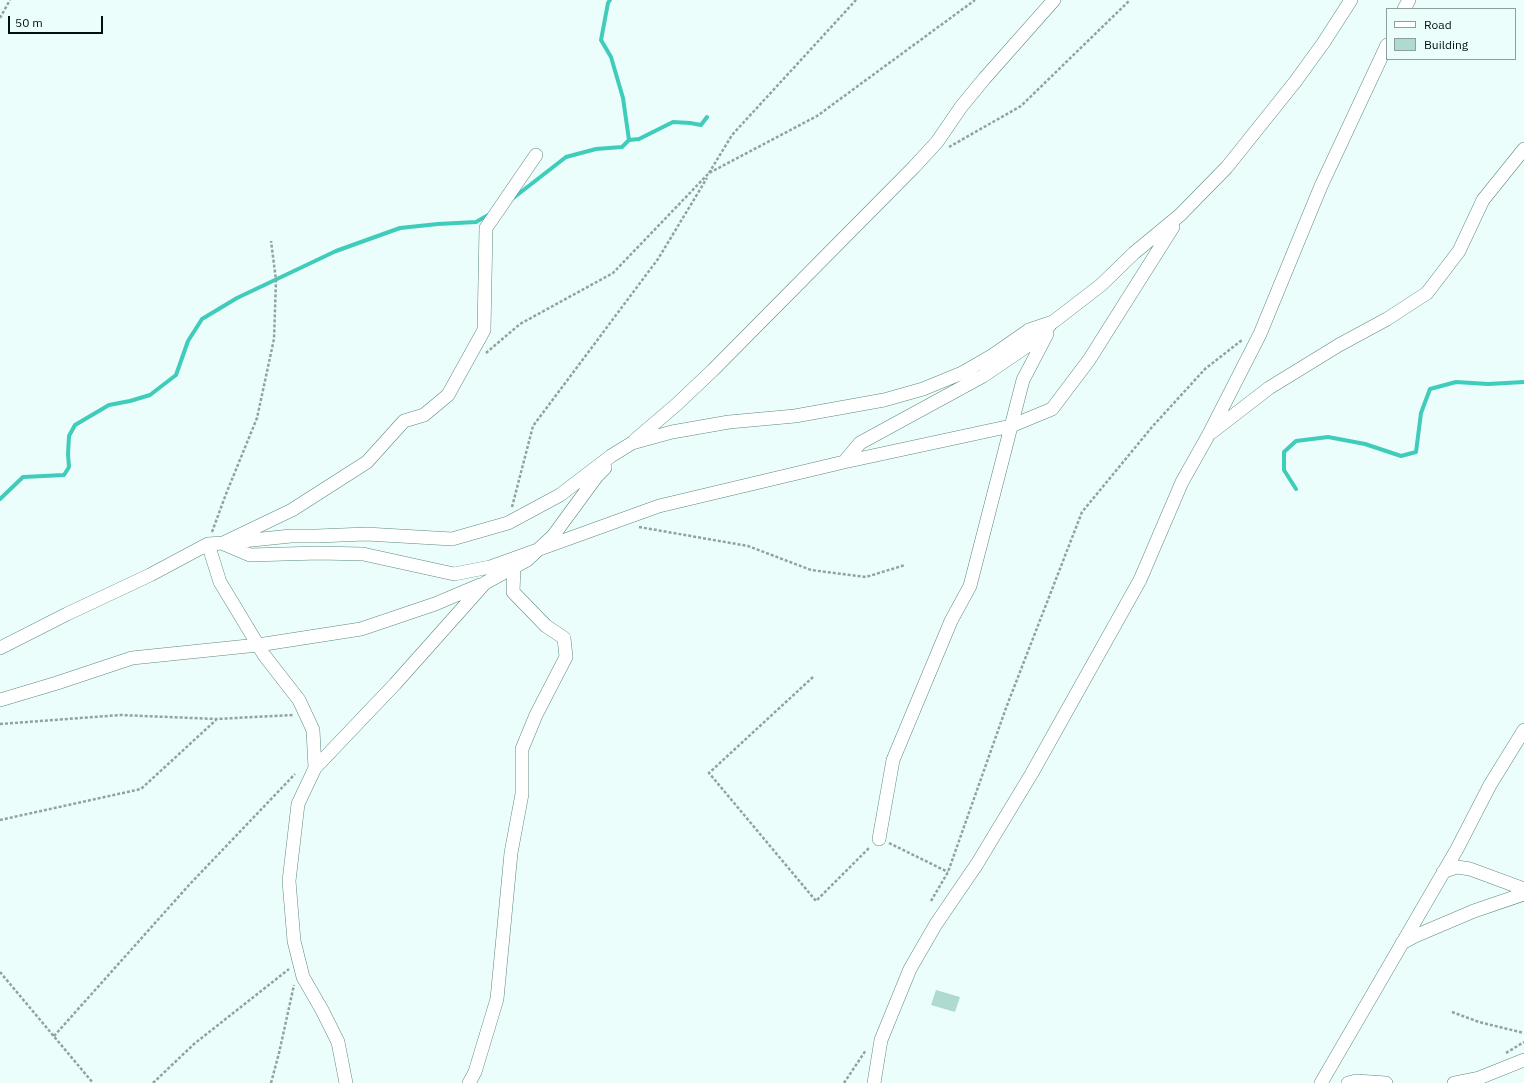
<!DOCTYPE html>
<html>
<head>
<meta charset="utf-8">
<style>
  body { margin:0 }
  #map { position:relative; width:1524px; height:1083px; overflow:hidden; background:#ecfefb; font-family:"IBM Plex Sans",sans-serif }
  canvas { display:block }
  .legend { position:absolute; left:1386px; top:8px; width:130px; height:52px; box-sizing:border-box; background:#ecfefb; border:1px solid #8e9f9c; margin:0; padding:5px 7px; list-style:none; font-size:12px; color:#02100d }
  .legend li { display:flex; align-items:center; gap:8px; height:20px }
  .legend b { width:20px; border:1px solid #8e9f9c }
  .scale { position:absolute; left:8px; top:16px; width:95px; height:18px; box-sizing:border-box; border:2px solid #02100d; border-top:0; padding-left:5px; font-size:12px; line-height:14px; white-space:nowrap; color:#02100d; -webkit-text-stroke:3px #ecfefb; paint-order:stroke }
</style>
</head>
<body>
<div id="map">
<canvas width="1524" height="1083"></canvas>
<ul class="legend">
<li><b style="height:5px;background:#fff"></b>Road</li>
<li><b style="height:11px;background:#aedad2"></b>Building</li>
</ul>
<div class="scale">50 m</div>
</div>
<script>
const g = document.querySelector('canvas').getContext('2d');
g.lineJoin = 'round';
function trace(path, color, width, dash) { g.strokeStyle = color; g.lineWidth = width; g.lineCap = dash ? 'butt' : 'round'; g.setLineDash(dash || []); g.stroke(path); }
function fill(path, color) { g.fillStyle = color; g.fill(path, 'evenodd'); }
trace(new Path2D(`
  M629,140L639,139L673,122L690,123L701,125L707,117
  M512,199L566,157L596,149L622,147L629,140L623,98L611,57L601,40L608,3L610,0
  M1296,489L1284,470V452L1296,441L1328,437L1365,444L1401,456L1416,452L1421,413L1430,389L1456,382L1488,384L1524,382
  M0,499L23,477L64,475L69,467L68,454L69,436L75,425L109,405L130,401L150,395L176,375L188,341L202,319L237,298L336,251L400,228L438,224L476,222L490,214`), '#3fccbb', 4);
fill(new Path2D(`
  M936,990L960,997L955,1012L931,1005Z`), '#aedad2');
const street = new Path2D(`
  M1404,9L1409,0
  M1212,432L1269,388L1339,345L1387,319L1427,293L1459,251L1483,200L1524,149
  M635,440L676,405L713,370L914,167L937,142L961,107L984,79L1054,0
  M844,462L1011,426L1052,409L1089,360L1173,227
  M223,543L291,536H317L366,534L452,539L508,523L560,495L611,456L632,443L672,432L729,422L795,416L884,400L923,389L962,373L993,355L1029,330L1053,322L1101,285L1134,253L1180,215L1227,167L1295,82L1324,42L1351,0
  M208,544L220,582L264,655L299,700L313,730L315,768L298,804L289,881L294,941L303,977L322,1010L338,1042L346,1083
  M224,544L250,555L319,553L363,554L454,574L490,567L659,506L844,462L860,443L983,376L1033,342L1050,325
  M0,648L67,614L150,575L208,544L223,543L292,510L367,462L404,421L424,415L448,395L484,330L486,228L536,155
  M0,700L57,683L132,658L258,645L361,629L435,604L480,585
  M315,768L395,684L485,583L527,560L553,536L597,476L605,468
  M879,839L893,760L951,621L970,586L1023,380L1047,334
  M1443,872L1457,867L1470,869L1524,889
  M1402,943L1415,936L1474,911L1524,894
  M469,1083L475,1072L497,999L511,853L522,794V749L536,715L566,657L564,638L546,626L513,592L514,568
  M874,1083L881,1040L910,969L936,924L977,864L1032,773L1140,580L1182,482L1209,434L1260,334L1321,186L1387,45
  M1321,1083L1457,849L1490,785L1524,730
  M1348,1083L1356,1081L1386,1083
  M1454,1083L1479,1078L1524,1060`);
trace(street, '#5e8881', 14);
trace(new Path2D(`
  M0,18L10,0
  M949,147L1021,106L1130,0
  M709,173L732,135L856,0
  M486,353L520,324L613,273L709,173L817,116L975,0
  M512,507L533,426L658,259L707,178
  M639,527L748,546L811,570L866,577L905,565
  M212,532L226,494L257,418L274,339L276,280L271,241
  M813,677L709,773L816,901L870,847
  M0,724L120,715L216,719L293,715
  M0,820L141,789L216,720
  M889,843L948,872
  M931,901L948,872L1006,708L1082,512L1152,427L1205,369L1242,340
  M0,972L93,1083
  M1452,1012L1479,1022L1524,1033
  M54,1036L189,885L295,774
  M1506,1053L1524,1042
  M153,1083L194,1044L289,969
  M271,1083L279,1053L294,985
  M844,1083L866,1050`), '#91a29f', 2.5, [3, 2]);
trace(street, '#fff', 13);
</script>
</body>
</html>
